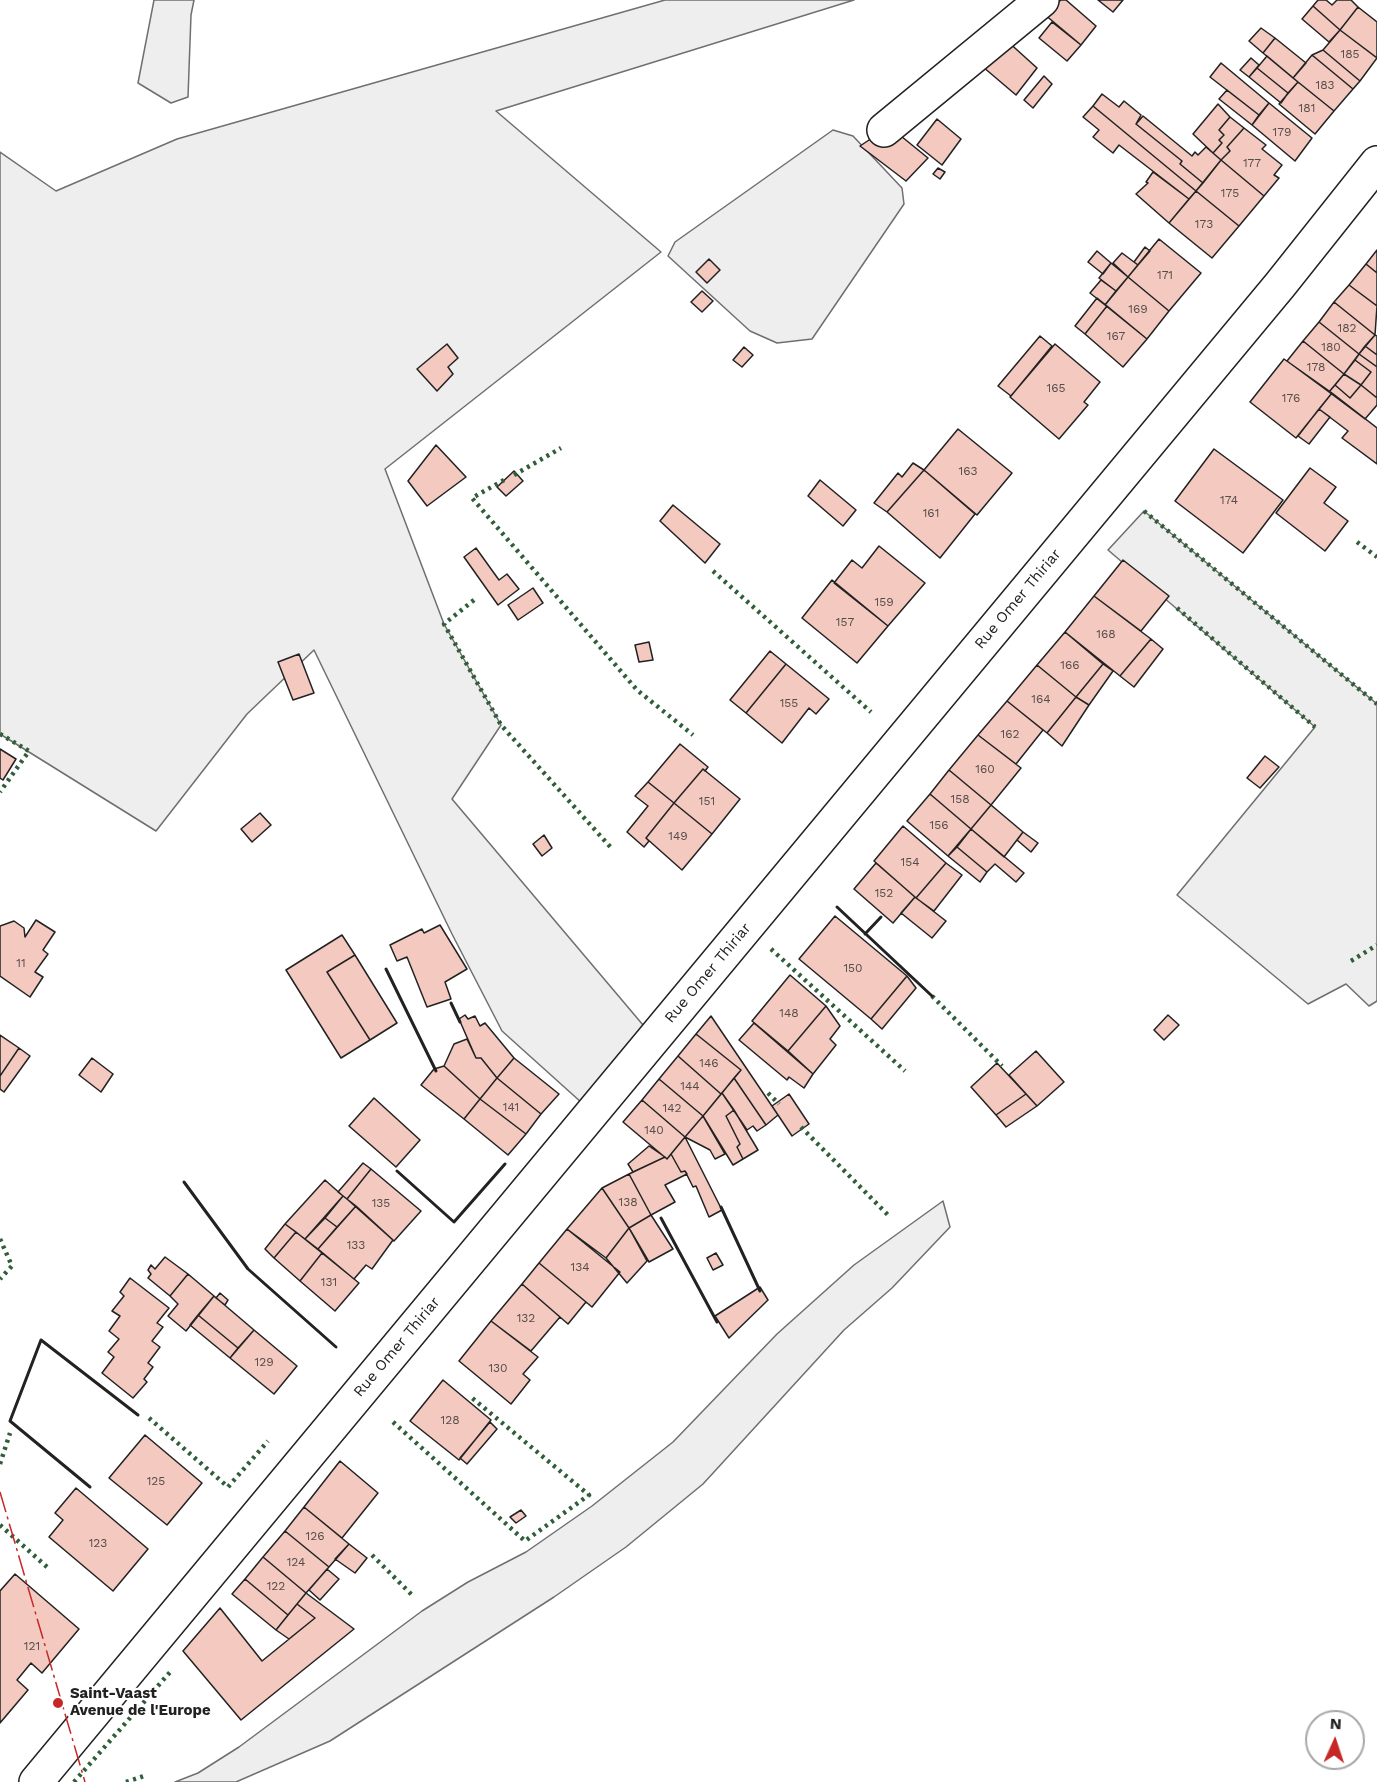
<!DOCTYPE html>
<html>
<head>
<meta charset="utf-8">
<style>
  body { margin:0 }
  #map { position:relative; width:1377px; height:1782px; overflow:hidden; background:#fff; font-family:"Work Sans",sans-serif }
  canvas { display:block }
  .north { position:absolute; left:1305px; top:1710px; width:60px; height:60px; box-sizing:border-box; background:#fff; border:2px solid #a7a7a7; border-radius:50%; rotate:3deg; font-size:16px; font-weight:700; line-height:24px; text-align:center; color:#222 }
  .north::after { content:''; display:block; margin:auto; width:21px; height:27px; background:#c62828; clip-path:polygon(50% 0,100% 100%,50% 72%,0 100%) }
</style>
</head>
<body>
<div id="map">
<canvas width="1377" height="1782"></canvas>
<div class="north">N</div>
</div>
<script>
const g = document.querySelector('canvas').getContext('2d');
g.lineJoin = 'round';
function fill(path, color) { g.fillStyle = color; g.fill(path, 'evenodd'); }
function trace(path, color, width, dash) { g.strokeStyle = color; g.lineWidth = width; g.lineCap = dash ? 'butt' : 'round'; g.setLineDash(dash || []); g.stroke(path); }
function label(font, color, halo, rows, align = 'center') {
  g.font = font + ' "Work Sans",sans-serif'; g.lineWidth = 4.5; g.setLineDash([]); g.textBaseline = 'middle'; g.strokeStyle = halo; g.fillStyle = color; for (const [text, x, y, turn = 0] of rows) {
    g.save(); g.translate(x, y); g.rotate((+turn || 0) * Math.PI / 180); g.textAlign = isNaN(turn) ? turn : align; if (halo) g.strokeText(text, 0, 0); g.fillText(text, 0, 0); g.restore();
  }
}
const green = new Path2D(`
  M154,0H194L191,15L188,97L171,103L138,83Z
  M665,0H854L496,111L661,252L385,469L444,624L501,725L452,799L654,1038L592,1112L502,1031L452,934L314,650L247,714L156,831L0,734V152L56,191L177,139Z
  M833,130L853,136L902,188L904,204L812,339L777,343L750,331L668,256L675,242Z
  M1144,511L1377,704V1001L1369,1006L1346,984L1308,1004L1177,895L1315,727L1108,550Z
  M943,1201L950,1227L892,1288L844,1330L703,1484L626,1547L554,1597L330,1741L236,1782H175L198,1773L239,1747L422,1611L468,1582L526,1552L592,1506L673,1442L777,1334L854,1265Z`);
fill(green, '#eee');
trace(green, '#6f6f6f', 1.5);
const building = new Path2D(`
  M1061,0H1066L1096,26L1081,45L1044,14Z
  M1098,0H1123L1113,12Z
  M1318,0H1326L1332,5L1337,0H1351L1358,7L1340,30L1313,6Z
  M1313,6L1340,30L1329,42L1302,19Z
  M1358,7L1377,22V58L1340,30Z
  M1052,22L1081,45L1067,61L1039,38Z
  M1261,28L1275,38L1263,53L1249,41Z
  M1340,30L1377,58L1360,81L1323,50Z
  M1275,38L1306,63L1293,78L1263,53Z
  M1005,39L1037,68L1016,95L976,61Z
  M1323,50L1360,81L1353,89L1312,55Z
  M1312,55L1353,89L1334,111L1293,78Z
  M1267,56L1298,82L1288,93L1257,68Z
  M1251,58L1259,65L1249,77L1240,70Z
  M1221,63L1269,103L1259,115L1210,77Z
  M1257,68L1288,93L1281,103L1249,77Z
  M1044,76L1052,84L1033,108L1024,100Z
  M1298,82L1334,111L1315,134L1279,104Z
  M1227,90L1259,115L1252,125L1219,99Z
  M1102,94L1119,107L1124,101L1141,115L1136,124L1182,161L1180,164L1203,183L1196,191L1093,106Z
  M1269,103L1312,138L1295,161L1252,125Z
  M1218,104L1230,117L1219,130L1224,135L1219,140L1222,143L1213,153L1193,134Z
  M1093,106L1196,191L1189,199L1119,145L1113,153L1093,137L1099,130L1083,117Z
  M1143,116L1192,156L1195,152L1198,155L1206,147L1221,160L1203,183L1180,164L1182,161L1136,124Z
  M1230,117L1244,128L1227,147L1230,151L1221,160L1213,153L1222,143L1219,140L1224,135L1219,130Z
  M937,119L961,139L942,165L917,145Z
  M1244,128L1266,145L1262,149L1282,165L1274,175L1279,178L1264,196L1221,160L1230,151L1227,147Z
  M896,132L928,158L906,181L860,146L875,136Z
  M1221,160L1264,196L1239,226L1196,191Z
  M938,168L945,172L940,179L933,174Z
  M1153,172L1189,199L1169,223L1136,194L1148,183L1146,182Z
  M1196,191L1239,226L1212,258L1169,223Z
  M1159,239L1201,273L1169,311L1128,277Z
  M1145,247L1150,251L1138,265L1134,262Z
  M1377,250V273L1366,264Z
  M1097,251L1111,263L1103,274L1088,262Z
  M1122,253L1138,265L1128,277L1113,263Z
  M709,259L720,270L707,283L696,272Z
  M1111,263L1128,277L1116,291L1099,278Z
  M1366,264L1377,273V306L1349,285Z
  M1128,277L1169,311L1147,339L1105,305Z
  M1101,280L1116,291L1105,305L1090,293Z
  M1349,285L1377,306L1375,335L1334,302Z
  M702,291L713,301L702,312L691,302Z
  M1097,298L1107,306L1085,334L1075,326Z
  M1334,302L1375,335L1359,354L1319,322Z
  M1107,306L1147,339L1123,367L1085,334Z
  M1319,322L1359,354L1344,374L1303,341Z
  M1375,335L1377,336V355L1365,346Z
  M1040,336L1052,346L1011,396L998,386Z
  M1303,341L1344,374L1329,392L1287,361Z
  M447,344L458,358L448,367L453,374L437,391L417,369Z
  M1055,344L1100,382L1084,402L1088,405L1059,439L1010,397Z
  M1365,346L1377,355V367L1359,354Z
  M744,347L753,355L742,367L733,360Z
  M1359,354L1377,367V398L1361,385L1371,372L1355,360Z
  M1284,359L1332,393L1296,438L1250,402Z
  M1355,360L1371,372L1361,385L1344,374Z
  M1344,374L1361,385L1350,398L1335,385Z
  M1335,385L1350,398L1361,385L1377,398V405L1365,419L1329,392Z
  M1332,393L1377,428V464L1342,438L1348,431L1319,409Z
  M1319,409L1330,417L1309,444L1298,436Z
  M958,429L1012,473L977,515L924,470Z
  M436,445L466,477L427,506L408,481Z
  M1214,449L1283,500L1243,553L1175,501Z
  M913,463L924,470L887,512L874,503L898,473L902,477Z
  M1310,468L1336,487L1324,503L1348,521L1325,551L1276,513Z
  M924,470L975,514L940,558L887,512Z
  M514,471L523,481L506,496L497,487Z
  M820,480L856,510L843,526L808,496Z
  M673,505L720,544L705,563L660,521Z
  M879,546L925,583L888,626L834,583L852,560L862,568Z
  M476,548L499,580L507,574L519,589L498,605L464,557Z
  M1123,560L1169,596L1141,631L1094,596Z
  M832,580L888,626L857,663L802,618Z
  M533,588L543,603L518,620L508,605Z
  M1094,596L1151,639L1120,676L1065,632Z
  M1065,632L1103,664L1076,697L1037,665Z
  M1151,639L1163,649L1134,687L1120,676Z
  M649,642L653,660L639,662L635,645Z
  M770,651L786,664L746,713L730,700Z
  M299,654L314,693L293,700L278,662Z
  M786,664L829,699L816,714L809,708L782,743L746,713Z
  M1103,664L1113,671L1089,705L1076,697Z
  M1037,665L1076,697L1047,733L1007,701Z
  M1076,697L1089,705L1062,746L1047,733Z
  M1007,701L1043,730L1016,764L978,735Z
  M978,735L1021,768L991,805L949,770Z
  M680,744L708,767L705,771L703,769L674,803L648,782Z
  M0,749L16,759L3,780L0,778Z
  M1265,756L1279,767L1260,788L1247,778Z
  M703,769L740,799L712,834L674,803Z
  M949,770L991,805L971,829L930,794Z
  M648,782L674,803L646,838L649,841L644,847L627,832L648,806L635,796Z
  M930,794L971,829L948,856L907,821Z
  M674,803L712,834L682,870L646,838Z
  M991,805L1023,832L1004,857L971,829Z
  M260,813L271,825L252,842L241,829Z
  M903,826L946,863L916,898L874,861Z
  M971,829L1024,873L1016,882L995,864L987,872L957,847Z
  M1023,832L1038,843L1031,852L1017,840Z
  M544,835L552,848L542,856L533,844Z
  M957,847L987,872L980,882L948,856Z
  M876,863L915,897L893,923L854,889Z
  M946,863L962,875L934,911L916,898Z
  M915,897L946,921L932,938L901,913Z
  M835,916L907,976L871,1019L799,959Z
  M36,920L55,932L43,950L48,954L35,972L43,977L30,997L0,976V926L14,921L24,928L25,937Z
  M440,925L467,969L445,982L451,999L427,1007L407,957L397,961L390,945L422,929L424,933Z
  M342,935L355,955L327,972L370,1040L341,1058L286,970Z
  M355,955L397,1023L370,1040L327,972Z
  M790,975L826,1006L788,1051L752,1021Z
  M907,976L916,988L882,1029L871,1019Z
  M826,1006L840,1026L830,1039L836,1045L813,1074L788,1051Z
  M465,1015L468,1019L475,1016L480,1026L485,1023L514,1058L497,1078L481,1058H476L459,1019Z
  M1168,1015L1179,1025L1164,1040L1154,1030Z
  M711,1016L778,1115L766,1125L734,1078L741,1070L696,1034Z
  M754,1023L813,1074L804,1088L789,1077L787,1080L739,1040Z
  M696,1034L741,1070L721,1094L678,1056Z
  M0,1035L19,1048L0,1076Z
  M467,1039L476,1058H481L497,1078L480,1099L444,1066L454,1044Z
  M19,1048L30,1056L4,1092L0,1089V1076Z
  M1036,1051L1064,1082L1037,1106L1009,1075Z
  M678,1056L721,1094L703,1116L659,1079Z
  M92,1058L113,1074L101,1092L79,1075Z
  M514,1058L559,1094L541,1114L497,1078Z
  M997,1063L1026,1094L996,1115L971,1087Z
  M444,1066L480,1099L464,1119L421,1085L434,1069Z
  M497,1078L541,1114L526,1134L480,1099Z
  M734,1078L766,1125L757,1131L753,1126L747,1130L722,1093Z
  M659,1079L703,1116L685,1137L642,1100Z
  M722,1093L734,1110L726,1116L740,1144L737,1147L743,1159L733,1165L703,1116Z
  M789,1094L809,1124L792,1136L772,1106Z
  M1026,1094L1037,1106L1006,1127L996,1115Z
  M374,1098L420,1140L396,1167L349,1126Z
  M480,1099L526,1134L508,1155L464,1119Z
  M642,1100L685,1137L667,1159L623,1122Z
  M734,1110L758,1150L743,1159L737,1147L740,1144L726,1116Z
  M703,1116L725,1154L715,1159L710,1150L685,1137Z
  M685,1137L722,1210L709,1217L696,1186L693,1187L685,1171L681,1172L671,1154Z
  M649,1146L665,1157L633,1172L628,1164Z
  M671,1154L681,1172L685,1171L687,1174L665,1185L675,1202L651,1215L629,1174L665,1157L667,1159Z
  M363,1163L371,1169L347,1199L338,1192Z
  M371,1169L421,1211L394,1241L347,1199Z
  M629,1174L651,1215L629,1228L602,1188Z
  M325,1180L343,1196L305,1239L285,1224Z
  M602,1188L629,1228L606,1258L567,1229Z
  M343,1196L356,1206L337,1227L325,1218Z
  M356,1206L393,1240L372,1269L366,1265L354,1279L318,1249Z
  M651,1215L673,1249L649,1262L629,1228Z
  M325,1218L337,1227L318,1249L305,1239Z
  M285,1224L296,1232L274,1258L265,1249Z
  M629,1228L647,1261L627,1283L606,1258Z
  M567,1229L620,1272L592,1307L539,1263Z
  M296,1232L322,1253L300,1281L274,1258Z
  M322,1253L359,1283L335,1311L300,1281Z
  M716,1253L723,1265L713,1270L707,1258Z
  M165,1257L188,1274L170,1296L148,1278L151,1274L148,1270L151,1265L155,1269Z
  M539,1263L586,1302L568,1324L522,1284Z
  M188,1274L214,1296L186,1331L168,1316L178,1304L170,1296Z
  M130,1278L169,1308L157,1323L163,1327L152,1341L160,1347L148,1363L153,1367L144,1379L147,1382L133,1398L102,1373L114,1357L108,1352L119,1339L109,1331L120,1316L112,1311L124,1296L120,1292Z
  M522,1284L560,1317L531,1351L491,1321Z
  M760,1287L768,1300L729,1338L715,1316Z
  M220,1293L228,1300L225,1305L216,1298Z
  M214,1296L254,1330L238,1348L198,1315Z
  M198,1315L238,1348L230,1358L190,1325Z
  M491,1321L538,1357L523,1374L530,1380L511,1404L459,1361Z
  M254,1330L297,1366L274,1394L230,1358Z
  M443,1380L491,1420L459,1460L410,1421Z
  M490,1422L497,1429L467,1464L460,1458Z
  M145,1435L202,1483L167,1525L109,1478Z
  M340,1461L378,1493L342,1538L304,1507Z
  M76,1488L148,1549L113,1591L49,1537L63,1520L55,1513Z
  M304,1507L349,1544L329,1567L285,1531Z
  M521,1510L526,1516L516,1523L510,1517Z
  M285,1531L329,1567L306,1593L263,1557Z
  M349,1544L367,1558L355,1573L335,1559Z
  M263,1557L306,1593L288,1615L245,1579Z
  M327,1569L339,1579L320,1600L309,1590Z
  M15,1574L79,1629L42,1673L31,1663L17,1680L28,1690L0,1723V1591Z
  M245,1579L288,1615L276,1630L232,1594Z
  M306,1593L354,1629L241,1720L183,1651L220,1608L262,1661L315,1618L297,1604Z
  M297,1604L315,1618L289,1639L276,1630Z`);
fill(building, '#f3c9c0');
trace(building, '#222', 1.5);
const minor = new Path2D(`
  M884,130L1042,0
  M36,1782L1280,285L1377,163`);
trace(minor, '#222', 36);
trace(minor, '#fff', 33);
trace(new Path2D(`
  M514,475L561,448
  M504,480L472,498L637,690L693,735
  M1144,511L1377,704
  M1357,542L1377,557
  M713,571L871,712
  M474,600L444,624L501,725L613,850
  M1177,608L1315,727
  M0,734L29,751L0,792
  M771,949L905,1071
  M1351,961L1377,945
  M932,996L1002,1066
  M768,1093L779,1104
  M801,1127L889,1216
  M0,1239L12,1266L0,1279
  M149,1418L228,1487L268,1441
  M393,1422L525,1541L589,1495L471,1397
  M0,1464L10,1433
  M0,1525L47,1567
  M372,1555L414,1597
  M74,1782L171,1671
  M126,1782L144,1776`), '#2f5e38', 4.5, [3, 4.5]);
trace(new Path2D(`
  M837,907L932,996
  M865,934L881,917
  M386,969L436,1071
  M451,1003L460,1022
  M397,1171L454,1222L505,1164
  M184,1182L248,1269L336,1347
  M721,1207L760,1291
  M661,1218L717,1322
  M90,1487L10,1421L41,1340L138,1415`), '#222', 3);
trace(new Path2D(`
  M0,1492L85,1782`), '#c62828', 1.5, [21, 4.5, 3, 4.5]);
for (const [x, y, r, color] of [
  [58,1703,6,"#c62828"]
]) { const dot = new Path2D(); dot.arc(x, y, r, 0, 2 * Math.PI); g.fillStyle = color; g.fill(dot); trace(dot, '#fff', 2); }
label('12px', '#564c4a', null, [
  ["185",1350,54],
  ["183",1325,85],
  ["181",1307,108],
  ["179",1282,132],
  ["177",1252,163],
  ["175",1230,193],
  ["173",1204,224],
  ["171",1165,275],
  ["169",1138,309],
  ["182",1347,328],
  ["167",1116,336],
  ["180",1331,347],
  ["178",1316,367],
  ["165",1056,388],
  ["176",1291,398],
  ["163",968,471],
  ["174",1229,500],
  ["161",931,513],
  ["159",884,602],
  ["157",845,622],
  ["168",1106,634],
  ["166",1070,665],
  ["164",1041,699],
  ["155",789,703],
  ["162",1010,734],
  ["160",985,769],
  ["158",960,799],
  ["151",707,801],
  ["156",939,825],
  ["149",678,836],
  ["154",910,862],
  ["152",884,893],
  ["11",21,963],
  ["150",853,968],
  ["148",789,1013],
  ["146",709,1063],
  ["144",690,1086],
  ["141",511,1107],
  ["142",672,1108],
  ["140",654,1130],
  ["138",628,1202],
  ["135",381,1203],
  ["133",356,1245],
  ["134",580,1267],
  ["131",329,1282],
  ["132",526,1318],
  ["129",264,1362],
  ["130",498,1368],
  ["128",450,1420],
  ["125",156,1481],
  ["126",315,1536],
  ["123",98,1543],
  ["124",296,1562],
  ["122",276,1586],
  ["121",32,1646]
]);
label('15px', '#222', '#fff', [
  ["Rue Omer Thiriar",1018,599,-50],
  ["Rue Omer Thiriar",708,973,-50],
  ["Rue Omer Thiriar",397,1347,-50]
]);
label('bold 15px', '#222', '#fff', [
  ["Saint-Vaast",70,1694],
  ["Avenue de l'Europe",70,1711]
], 'left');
</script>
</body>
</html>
